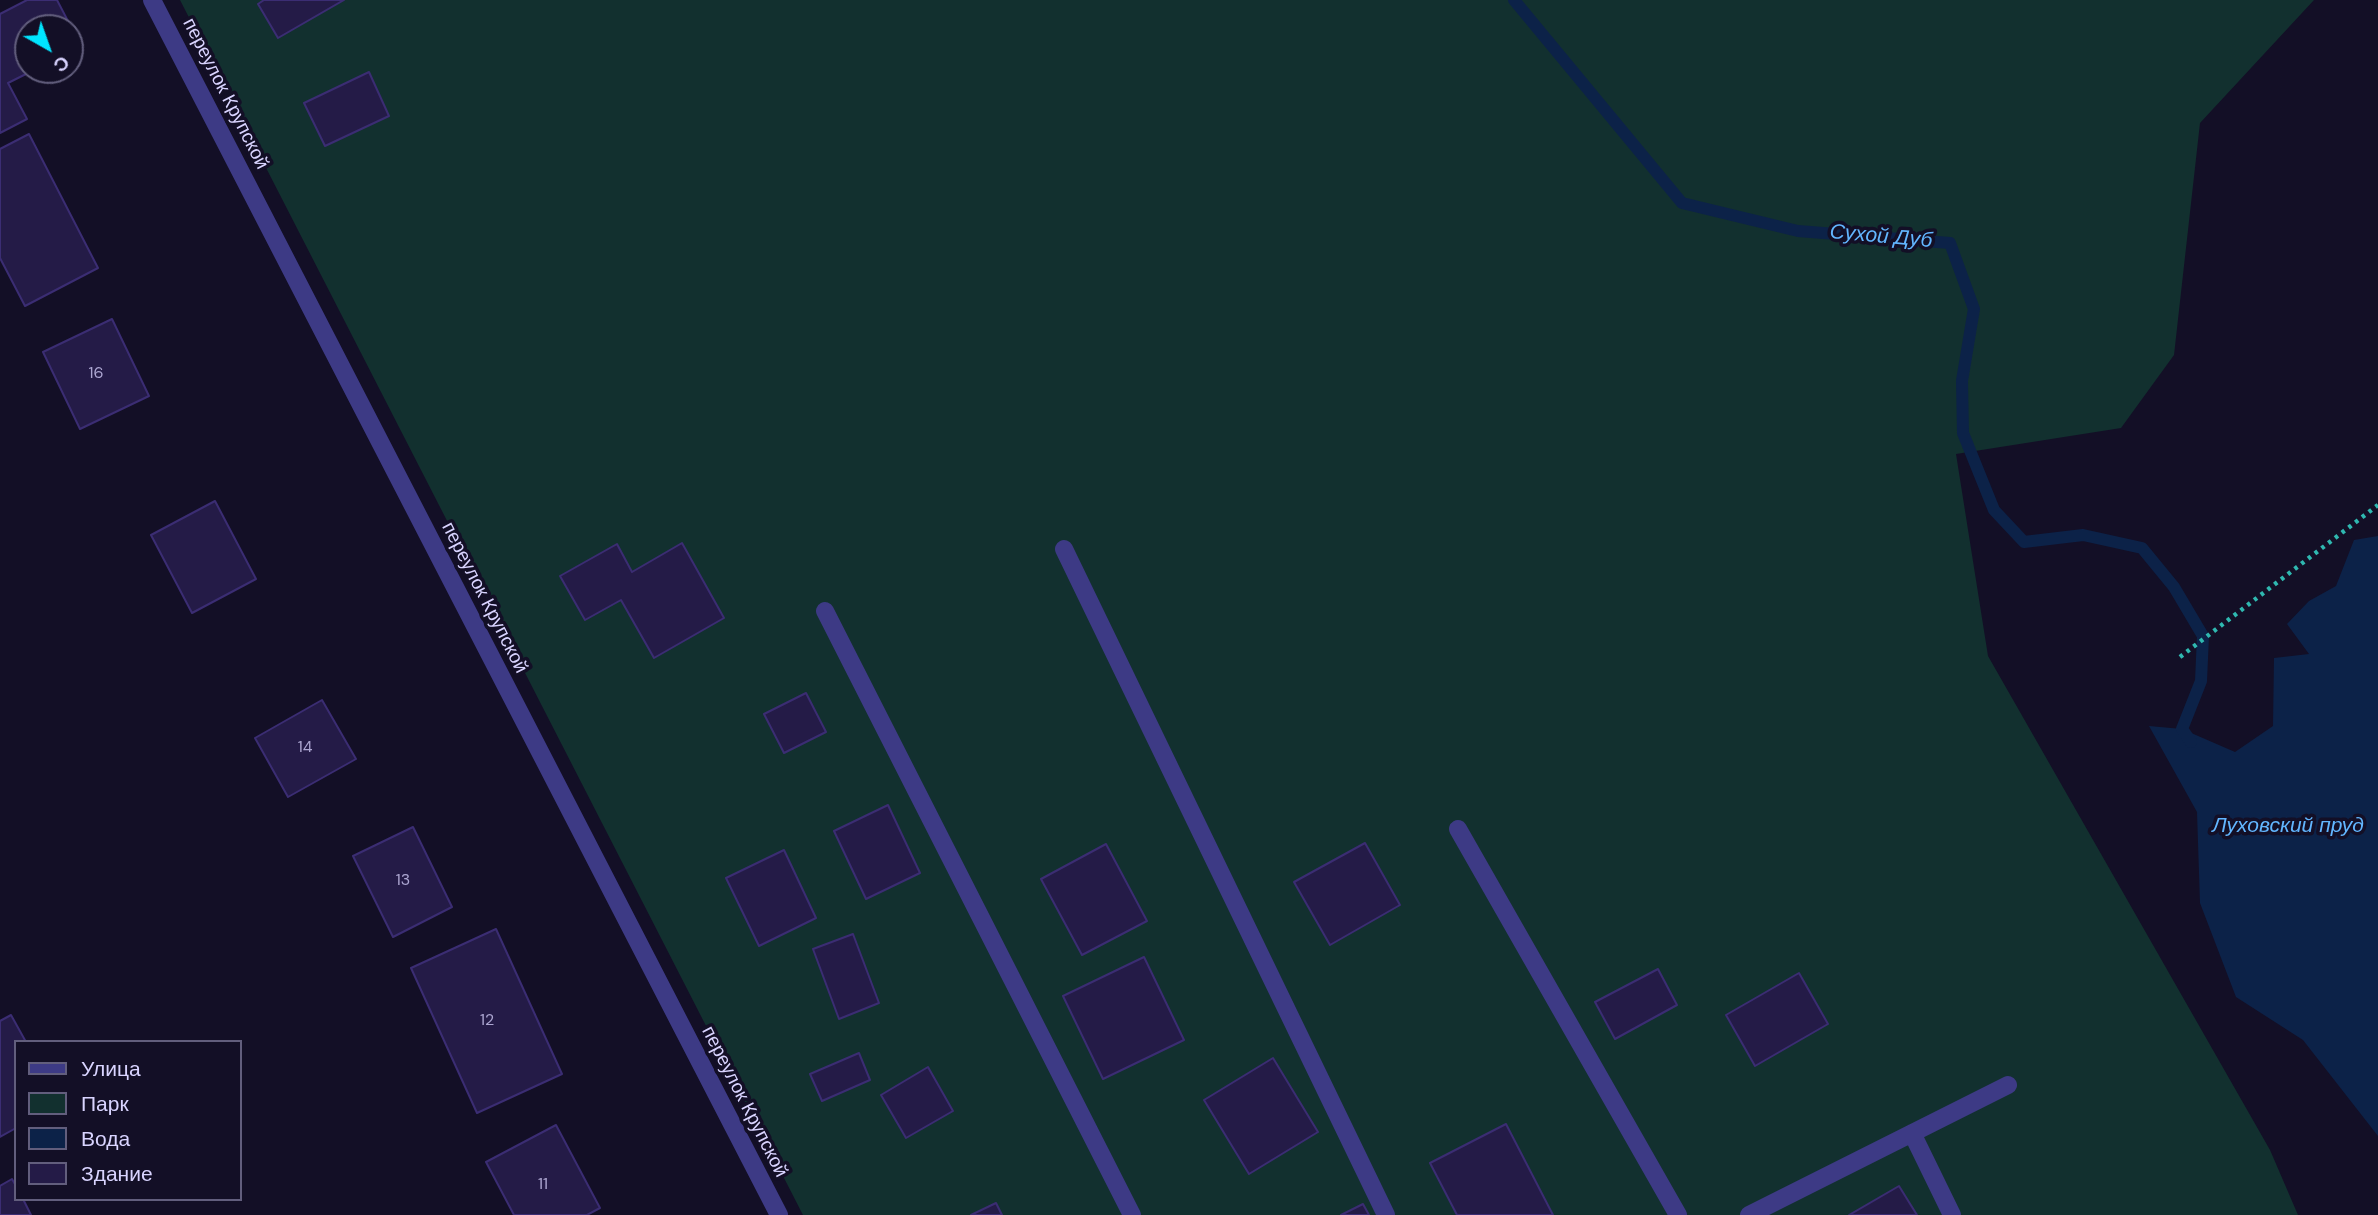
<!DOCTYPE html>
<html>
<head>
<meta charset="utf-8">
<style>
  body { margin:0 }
  #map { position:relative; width:2378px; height:1215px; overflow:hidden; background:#130f26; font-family:"DM Sans",sans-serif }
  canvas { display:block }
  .legend { position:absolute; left:14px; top:1040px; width:228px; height:161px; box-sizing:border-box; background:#130f26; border:2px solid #625e7d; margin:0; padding:9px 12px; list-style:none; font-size:21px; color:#d9d4ff }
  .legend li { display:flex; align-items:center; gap:14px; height:35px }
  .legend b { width:35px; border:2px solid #625e7d }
  .north { position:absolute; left:14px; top:14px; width:70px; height:70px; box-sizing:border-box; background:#130f26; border:2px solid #625e7d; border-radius:50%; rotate:140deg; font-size:19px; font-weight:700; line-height:28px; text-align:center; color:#d9d4ff }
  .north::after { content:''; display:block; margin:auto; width:24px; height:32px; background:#00e5ff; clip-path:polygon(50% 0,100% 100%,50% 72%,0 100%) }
</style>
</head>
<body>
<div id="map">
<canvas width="2378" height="1215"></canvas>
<ul class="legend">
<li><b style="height:9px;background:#3d3a85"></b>Улица</li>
<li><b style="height:19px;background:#12302f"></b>Парк</li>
<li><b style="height:19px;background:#0c2248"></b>Вода</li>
<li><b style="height:19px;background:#241b47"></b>Здание</li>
</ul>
<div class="north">С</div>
</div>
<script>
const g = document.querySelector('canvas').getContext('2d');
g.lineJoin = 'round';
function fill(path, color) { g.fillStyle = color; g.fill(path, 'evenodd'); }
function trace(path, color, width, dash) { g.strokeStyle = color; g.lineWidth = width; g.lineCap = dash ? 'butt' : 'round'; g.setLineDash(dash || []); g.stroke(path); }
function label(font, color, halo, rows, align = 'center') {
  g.font = font + ' "DM Sans",sans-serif'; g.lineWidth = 7; g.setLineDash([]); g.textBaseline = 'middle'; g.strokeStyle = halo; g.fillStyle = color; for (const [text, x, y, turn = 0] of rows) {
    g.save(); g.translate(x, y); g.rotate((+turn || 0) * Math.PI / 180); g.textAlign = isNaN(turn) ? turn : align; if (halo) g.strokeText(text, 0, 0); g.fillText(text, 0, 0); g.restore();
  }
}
fill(new Path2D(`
  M180,0H2314L2200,123L2174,355L2121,428L1956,454L1988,656L2270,1150L2298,1215H803Z`), '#12302f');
fill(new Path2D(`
  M2378,536V1136L2303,1040L2236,997L2200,903L2197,812L2149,726L2182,729L2235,752L2273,726L2274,658L2309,654L2287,624L2309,601L2336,586L2354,540Z`), '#0c2248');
trace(new Path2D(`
  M1514,0L1682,203L1798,231L1950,243L1974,309L1962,381L1963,433L1994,510L2024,542L2083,535L2142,548L2174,587L2203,636L2201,681L2182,729L2191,742`), '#0c2248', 12);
const building = new Path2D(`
  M27,0H57L81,46L70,52V28H28V70H34L8,83L27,119L0,133V14Z
  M264,0H344L278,38L258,4Z
  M369,72L389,116L325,146L304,103Z
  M29,134L98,268L25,306L0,258V149Z
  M112,319L149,396L80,429L43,352Z
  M215,501L256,579L192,613L151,535Z
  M682,543L724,618L654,658L621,600L585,620L560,576L617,544L632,572Z
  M806,693L826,732L784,753L764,714Z
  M322,700L356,759L288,797L255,738Z
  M888,805L920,873L866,899L834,831Z
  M413,827L452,907L393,937L353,856Z
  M1365,843L1400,905L1330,945L1294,882Z
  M1106,844L1147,921L1082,955L1041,879Z
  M784,850L816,918L759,946L726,878Z
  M496,929L562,1074L477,1113L411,968Z
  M853,934L879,1003L839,1019L813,949Z
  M1144,957L1184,1040L1103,1079L1063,996Z
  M1658,969L1677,1005L1615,1039L1595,1002Z
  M1799,973L1828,1024L1755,1066L1726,1015Z
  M11,1015L26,1042H16V1128L0,1137V1021Z
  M859,1053L870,1080L822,1101L810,1074Z
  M1273,1058L1318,1132L1249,1174L1204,1100Z
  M928,1067L953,1111L906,1138L881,1095Z
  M1506,1124L1553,1215H1457L1430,1163Z
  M556,1125L600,1208L587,1215H514L486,1162Z
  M12,1179L16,1186V1199H23L31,1215H0V1186Z
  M1899,1186L1917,1215H1849Z
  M996,1203L1002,1215H971Z
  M1363,1204L1369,1215H1341Z`);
fill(building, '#241b47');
trace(building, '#3b2d73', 2);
trace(new Path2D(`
  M2180,657L2378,505`), '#2fb8b0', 4.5, [3.5, 5]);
trace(new Path2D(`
  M1064,549L1386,1215
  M825,611L1132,1215
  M1458,829L1678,1215
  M1912,1133L1952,1215
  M1749,1215L2008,1085`), '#3d3a85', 18);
trace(new Path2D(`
  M152,0L779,1215`), '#3d3a85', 18);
label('16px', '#aca6d1', null, [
  ["16",96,374],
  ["14",305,748],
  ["13",403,881],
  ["12",487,1021],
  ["11",543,1185]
]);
label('19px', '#d9d4ff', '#130f26', [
  ["переулок Крупской",225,94,63],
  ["переулок Крупской",484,598,63],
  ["переулок Крупской",744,1102,63]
]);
label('italic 21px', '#62b6ff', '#130f26', [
  ["Сухой Дуб",1881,237,5],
  ["Луховский пруд",2288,826]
]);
</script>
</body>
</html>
